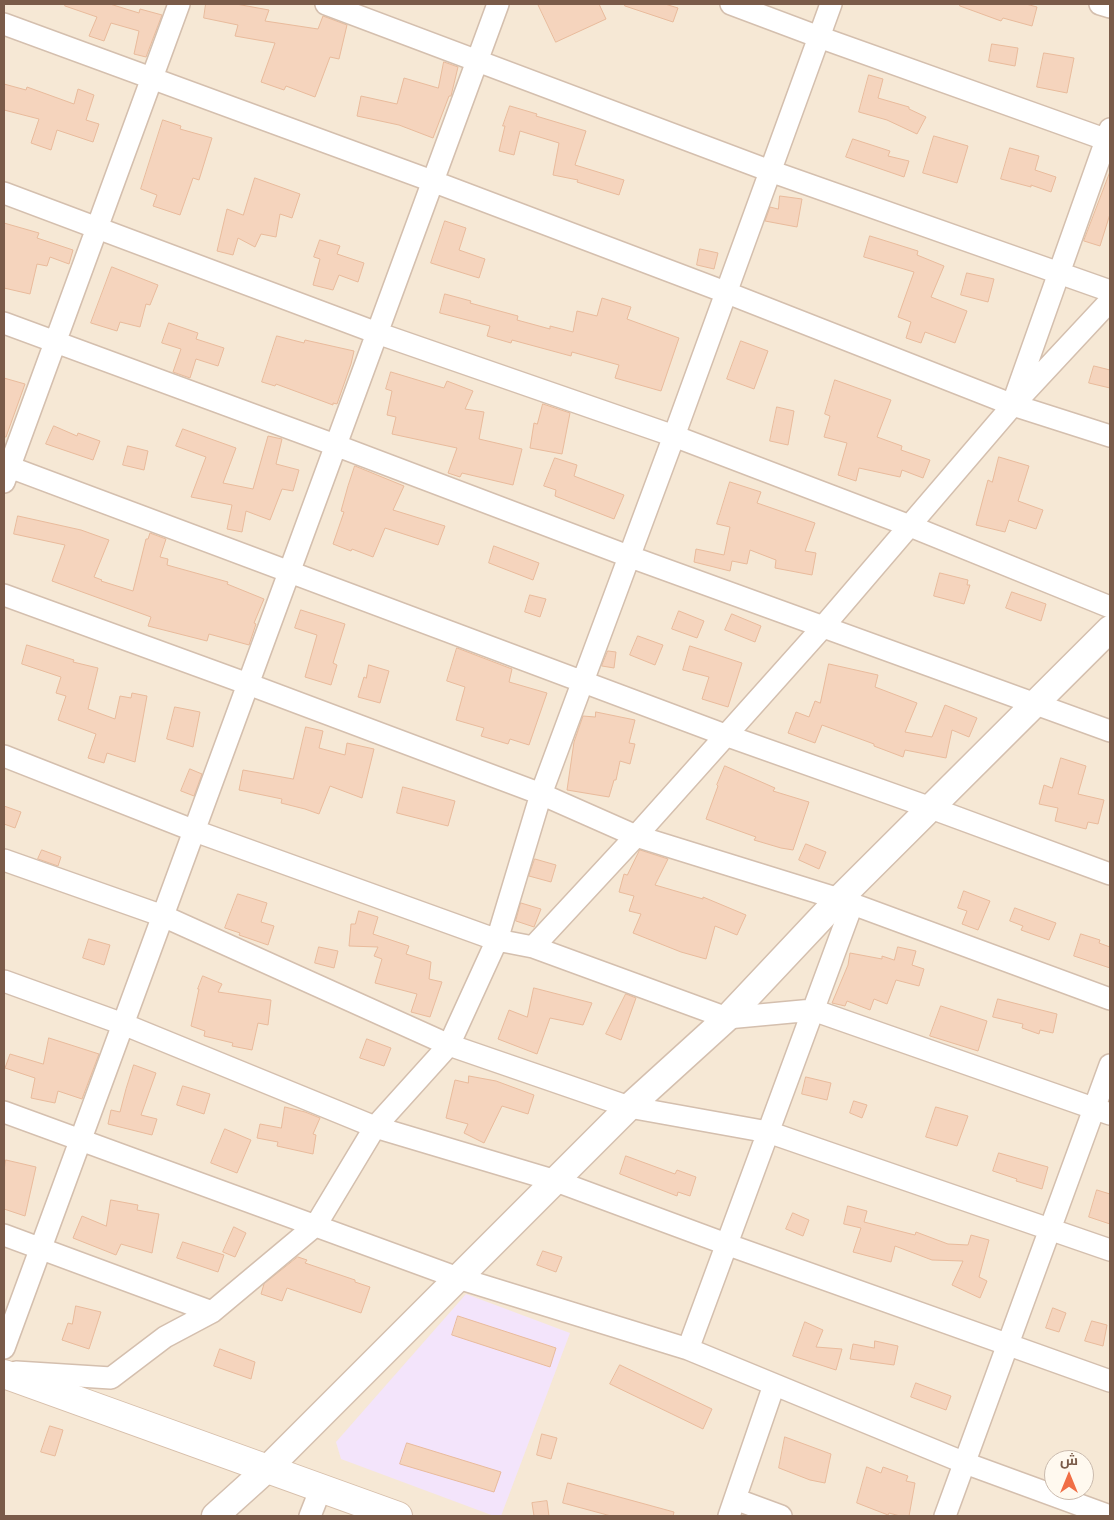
<!DOCTYPE html>
<html>
<head>
<meta charset="utf-8">
<style>
  body { margin:0 }
  #map { position:relative; width:1114px; height:1520px; overflow:hidden; background:#fef5e7; font-family:Karla,Cairo,sans-serif }
  canvas { display:block }
  .frame { position:absolute; inset:0; border:5px solid #7a5b49; pointer-events:none }
  .north { position:absolute; left:1044px; top:1450px; width:50px; height:50px; box-sizing:border-box; background:#fff9ef; border:1px solid #cabaad; border-radius:50%; rotate:0deg; font-size:14px; font-weight:700; line-height:20px; text-align:center; color:#7a5b49 }
  .north::after { content:''; display:block; margin:auto; width:18px; height:22px; background:#f06e45; clip-path:polygon(50% 0,100% 100%,50% 72%,0 100%) }
</style>
</head>
<body>
<div id="map">
<canvas width="1114" height="1520"></canvas>
<div class="frame"></div>
<div class="north">ش</div>
</div>
<script>
const g = document.querySelector('canvas').getContext('2d');
g.lineJoin = 'round';
function fill(path, color) { g.fillStyle = color; g.fill(path, 'evenodd'); }
function trace(path, color, width, dash) { g.strokeStyle = color; g.lineWidth = width; g.lineCap = dash ? 'butt' : 'round'; g.setLineDash(dash || []); g.stroke(path); }
fill(new Path2D(`
  M4,4H1110V1516H4ZM1054,1460H1084V1490H1054Z`), '#f6e8d5');
fill(new Path2D(`
  M466,1294L570,1333L501,1516H494L341,1459L336,1442Z`), '#f3e4fb');
const building = new Path2D(`
  M66,4H110L139,13L140,9L162,15L146,57L134,54L139,31L111,23L104,41L89,36L97,17L65,6Z
  M206,4H236L269,10L265,21L318,29L323,16L347,25L339,59L330,57L315,97L286,86L284,90L261,82L275,43L235,36L238,25L204,18Z
  M538,4H599L606,19L556,42Z
  M625,4H665L678,8L673,22L625,6Z
  M960,4H1026L1037,7L1032,26L1003,18L1001,21L960,6Z
  M992,44L1018,48L1015,66L989,61Z
  M1044,53L1074,58L1067,93L1037,87Z
  M444,62L458,67L451,96H449L433,138L399,125L357,116L361,96L397,104L404,78L438,88Z
  M869,75L883,79L878,98L909,107V109L926,117L917,134L887,120L859,112Z
  M4,84L26,90L27,87L74,104L78,89L94,95L86,120L99,124L93,142L57,130L51,150L31,143L39,119L4,110Z
  M510,106L537,114L536,116L586,131L575,165L624,180L619,195L577,182L578,180L553,175L559,143L520,131L514,155L499,151L505,126H503Z
  M163,120L181,126L180,129L212,138L199,180L193,178L180,215L153,206L157,195L141,189Z
  M934,136L968,146L957,183L923,173Z
  M853,139L890,151L888,156L909,161L904,177L846,157Z
  M1010,148L1039,156L1035,170L1056,177L1051,192L1031,185V187L1001,179Z
  M1110,172V214L1100,246L1084,241Z
  M255,178L300,194L292,218L280,214L276,237L261,234L255,247L238,238L233,255L217,251L227,209L243,215Z
  M780,196L802,199L797,227L765,221L770,207L778,209Z
  M445,221L466,228L459,250L485,259L479,278L431,263Z
  M4,223L39,233L37,238L73,250L69,264L50,257L47,266L37,264L30,294L4,288Z
  M870,236L918,251L917,255L944,266L931,297L967,311L955,343L925,332L921,343L906,338L911,322L898,317L914,272L864,257Z
  M320,240L340,246L337,254L364,263L358,282L339,275L333,290L313,285L320,259L314,257Z
  M700,249L718,253L714,269L697,265Z
  M112,267L158,285L150,305L146,304L140,327L120,322L117,331L91,323Z
  M967,273L994,279L988,302L961,295Z
  M445,294L471,301L470,303L518,316L517,320L550,329V326L573,332L577,311L597,316L602,298L631,307L627,319L679,338L661,391L615,378L619,365L572,352L571,356L512,340L511,343L487,336L490,326L440,313Z
  M169,323L198,333L196,339L224,348L218,366L196,359L190,378L173,372L181,349L162,343Z
  M277,336L304,343L305,340L354,351L351,364L337,404L333,403V405L276,384L275,386L262,382Z
  M741,341L768,351L754,389L727,379Z
  M1094,366L1110,370V388L1089,383Z
  M391,372L444,388L447,381L473,391L465,409L484,412L479,439L522,449L513,485L462,473L460,477L448,473L457,448L392,434L396,417L387,415L392,391L386,389Z
  M4,378L25,384L6,437H4Z
  M835,380L891,400L877,437L902,446L901,450L930,460L923,478L902,470L900,477L859,468L856,481L838,475L847,443L824,437L830,416L825,414Z
  M543,404L570,413L562,454L530,448L534,423L537,424Z
  M777,407L794,411L788,445L770,441Z
  M54,426L77,436L78,433L100,441L93,460L46,444Z
  M183,429L236,448L223,483L253,489L268,436L282,439L276,464L299,470L293,491L282,489L270,520L246,511L242,532L227,529L232,505L191,497L206,457L176,446Z
  M128,446L148,451L144,470L123,465Z
  M999,457L1029,466L1018,501L1043,510L1036,529L1009,520L1005,532L976,525L988,480L992,482Z
  M555,458L577,465L574,476L624,495L614,519L555,496L556,490L544,486Z
  M355,466L404,486L393,510L445,526L438,545L385,528L373,557L352,549L351,551L333,544L344,512L341,511L348,486Z
  M730,482L761,492L757,503L815,523L805,551L816,553L812,575L775,568L776,560L750,550L747,564L732,561L730,571L694,562L696,549L724,555L730,527L717,524Z
  M18,516L81,530L109,540L94,577L102,580L101,581L133,591L146,539H148L150,533L166,539L160,557L168,559L167,565L228,582L227,584L264,599L254,623L256,624L249,645L209,634L207,641L148,626L151,617L52,581L65,545L14,534Z
  M494,546L539,563L533,580L489,563Z
  M940,573L968,580L967,585H970L964,604L934,596Z
  M1012,592L1046,604L1041,621L1006,608Z
  M530,595L546,599L540,617L525,612Z
  M301,610L345,624L333,663L337,665L331,685L305,677L317,635L295,628Z
  M679,611L704,621L697,638L672,629Z
  M732,614L761,626L755,642L725,630Z
  M638,636L663,645L655,665L630,655Z
  M27,645L74,660L73,662L98,668L88,709L115,719L120,696L131,698L132,693L147,696L135,762L107,753L104,763L88,758L96,734L58,720L66,696L56,693L61,677L22,664Z
  M690,646L742,663L728,707L702,699L709,677L683,670Z
  M457,648L512,669L509,682L547,693L529,745L510,739L508,744L481,736L484,728L456,720L465,687L447,681Z
  M608,651L616,652L614,668L602,666Z
  M829,664L878,675L875,687L917,703L905,732L932,737L945,705L977,718L969,737L952,730L946,758L905,750L903,757L874,746V744L822,725L815,743L788,733L796,712L809,717L815,701L820,703Z
  M369,665L389,671L380,703L358,697L364,677L366,678Z
  M175,707L200,712L193,747L167,739Z
  M596,712L635,720L629,743L635,744L630,764L620,761L616,780H614L609,797L567,790L574,742L583,716L595,717Z
  M306,727L323,731L319,748L345,755L347,743L374,749L362,798L330,786L319,814L305,809L281,803L282,799L239,790L243,770L293,779Z
  M1061,758L1086,766L1078,794L1104,800L1098,824L1088,822L1086,829L1055,821L1058,808L1039,804L1044,785L1052,788Z
  M725,766L775,788L773,791L809,802L793,850L781,848L754,840L756,837L706,819L718,786L717,785Z
  M190,769L202,774L194,796L181,791Z
  M403,787L455,801L448,826L397,813Z
  M4,806L21,812L15,828L4,824Z
  M806,844L826,852L819,869L799,860Z
  M42,850L61,857L58,866L38,859Z
  M640,850L668,859L655,885L703,899V897L746,915L737,935L715,926L706,959L681,952L633,933L641,914L629,911L634,896L619,892L624,874L627,875Z
  M535,859L556,865L551,882L529,876Z
  M964,891L990,901L978,930L962,924L967,911L958,908Z
  M238,894L267,903L261,922L274,926L268,945L239,935L240,933L225,928Z
  M521,903L541,909L534,927L516,921Z
  M1015,908L1056,923L1049,940L1021,930L1023,926L1010,921Z
  M359,911L378,917L373,934L409,946L406,954L431,962L429,979L442,982L430,1017L411,1012L417,994L375,983L382,959L374,956L378,947L349,946L351,924H355Z
  M1081,934L1100,940L1099,943L1110,947V968L1074,956Z
  M89,939L110,945L104,965L83,958Z
  M319,947L338,951L334,968L315,963Z
  M898,947L916,951L912,965L924,969L919,986L896,980L887,1004L874,999L870,1010L847,1001L845,1006L832,1003L848,965L850,953L882,959V956L894,960Z
  M203,976L222,984L218,992L271,1000L268,1025L258,1023L252,1050L232,1046L233,1043L204,1036L205,1031L191,1026L199,989H198Z
  M534,988L592,1003L583,1025L550,1018L537,1054L498,1039L509,1010L527,1017Z
  M626,994L636,998L621,1040L606,1034Z
  M998,999L1057,1014L1053,1033L1040,1030L1039,1034L1022,1028L1023,1024L993,1017Z
  M941,1006L987,1021L978,1051L930,1036Z
  M49,1038L99,1054L82,1099L58,1091L55,1103L31,1098L35,1078L5,1068L10,1054L43,1064Z
  M367,1039L391,1048L384,1066L360,1058Z
  M134,1065L156,1073L141,1115L157,1119L152,1135L108,1124L111,1110L120,1112L126,1089Z
  M469,1076L496,1081L534,1095L528,1114L502,1106L484,1143L464,1133L468,1124L446,1118L455,1080L468,1083Z
  M806,1077L831,1083L827,1100L802,1094Z
  M183,1086L210,1094L204,1114L177,1105Z
  M854,1101L867,1105L862,1118L850,1113Z
  M285,1107L305,1112L320,1118L313,1134L316,1135L313,1154L277,1146L278,1142L257,1138L260,1124L281,1128Z
  M936,1107L968,1116L957,1146L926,1137Z
  M225,1129L251,1140L237,1173L211,1163Z
  M999,1153L1048,1167L1042,1189L1016,1181L1017,1179L993,1171Z
  M626,1156L675,1174L677,1170L696,1177L690,1196L678,1192L677,1196L620,1174Z
  M6,1160L36,1167L25,1216L4,1209V1171Z
  M1097,1190L1110,1194V1224L1089,1217Z
  M111,1200L138,1205L137,1210L159,1214L152,1253L121,1244L116,1255L73,1238L82,1216L106,1226Z
  M848,1206L867,1211L864,1222L915,1235L916,1232L948,1244L968,1245L971,1235L989,1240L979,1277L987,1281L980,1298L952,1285L963,1261L932,1260L895,1246L891,1262L853,1252L861,1228L844,1224Z
  M793,1213L809,1220L803,1236L786,1229Z
  M234,1227L246,1233L235,1257L223,1252Z
  M183,1242L224,1255L218,1272L177,1258Z
  M543,1251L562,1257L556,1272L537,1265Z
  M298,1257L307,1260L305,1263L355,1280V1282L370,1287L361,1313L287,1288L282,1301L261,1294L264,1284Z
  M76,1306L101,1312L89,1349L62,1340L68,1323L72,1324Z
  M1053,1308L1066,1313L1059,1332L1046,1328Z
  M458,1316L556,1348L550,1367L452,1335Z
  M1092,1321L1107,1325L1103,1346L1085,1341Z
  M805,1322L823,1330L816,1347L842,1349L836,1370L793,1356Z
  M875,1341L898,1346L894,1365L850,1359L853,1344L874,1348Z
  M220,1349L255,1362L251,1379L214,1366Z
  M620,1365L712,1409L703,1429L610,1384Z
  M916,1383L951,1396L946,1410L911,1397Z
  M50,1426L63,1430L55,1456L41,1452Z
  M542,1434L557,1438L551,1459L537,1455Z
  M785,1437L831,1454L825,1483L810,1480L779,1468Z
  M407,1443L501,1472L494,1492L400,1464Z
  M867,1467L881,1473L883,1467L908,1476L906,1481L915,1483L909,1516H900L889,1513L888,1515L857,1503Z
  M568,1483L674,1512L673,1516H611L563,1503Z
  M547,1501L549,1516H534L532,1503Z`);
fill(building, '#f5d4bd');
trace(building, '#e9bb9c', 1);
const minor = new Path2D(`
  M326,4L770,171L1110,291
  M731,4L819,37L1110,141
  M1100,4L1110,7
  M4,24L432,181L725,292L1013,405L1110,436
  M4,193L377,333L674,436L910,526L1110,607
  M4,323L335,445L628,556L1110,731
  M1015,397L1110,129
  M4,465L725,735L931,808L1110,874
  M4,482L179,4
  M4,595L248,684L541,794L636,836L839,899L1110,999
  M4,756L195,831L497,940L533,947L727,1018L813,1010L1110,1114
  M4,860L163,916L449,1045L629,1107L768,1132L1110,1250
  M533,947L636,836L822,628L1013,405L1110,301
  M4,981L123,1024L375,1127L556,1181L726,1244L1110,1381
  M4,1112L458,1278L688,1349L965,1463L1110,1516
  M4,1235L212,1312
  M4,1348L498,4
  M688,1349L852,905
  M16,1372L111,1378L165,1337L212,1312L316,1225L375,1127L449,1045L497,940L541,794L674,436L831,4
  M735,1499L781,1516
  M310,1516L321,1488
  M729,1516L774,1385
  M945,1516L1110,1065`);
const tertiary = new Path2D(`
  M215,1516L267,1469L629,1107L727,1018L839,899L1110,629`);
const secondary = new Path2D(`
  M4,1374L398,1516`);
trace(minor, '#d4bfae', 24);
trace(tertiary, '#d4bfae', 29);
trace(secondary, '#d7bfab', 30);
trace(minor, '#fff', 21);
trace(tertiary, '#fff', 26);
trace(secondary, '#fff', 28);
</script>
</body>
</html>
